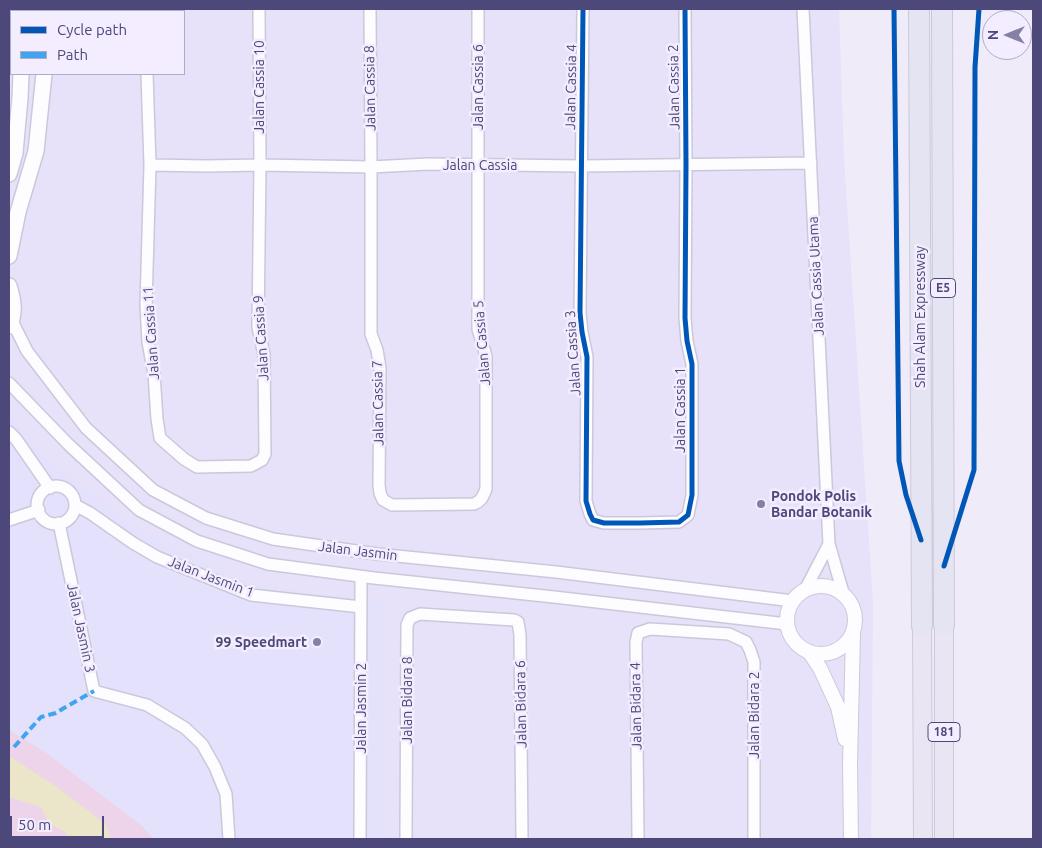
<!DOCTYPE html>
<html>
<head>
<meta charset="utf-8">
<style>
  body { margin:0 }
  #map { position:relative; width:1042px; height:848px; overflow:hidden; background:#efebf8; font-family:Ubuntu,sans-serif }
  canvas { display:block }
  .frame { position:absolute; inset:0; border:10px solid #4c4879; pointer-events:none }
  .legend { position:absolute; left:10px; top:10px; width:175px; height:65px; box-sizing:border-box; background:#f3edff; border:1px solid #b0abc9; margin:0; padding:6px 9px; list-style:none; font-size:15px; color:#4c4879 }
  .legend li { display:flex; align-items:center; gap:10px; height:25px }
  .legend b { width:25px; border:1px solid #b0abc9 }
  .north { position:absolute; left:982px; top:10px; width:50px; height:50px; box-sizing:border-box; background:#f3edff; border:1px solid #b0abc9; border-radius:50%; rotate:270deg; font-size:14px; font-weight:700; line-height:20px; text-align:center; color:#4c4879 }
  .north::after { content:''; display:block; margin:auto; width:18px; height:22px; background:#8581a5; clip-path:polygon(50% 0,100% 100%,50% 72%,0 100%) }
  .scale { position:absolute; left:10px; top:816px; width:94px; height:22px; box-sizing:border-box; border:2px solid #4c4879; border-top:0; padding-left:6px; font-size:15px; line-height:18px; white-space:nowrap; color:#4c4879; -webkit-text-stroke:4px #f3edff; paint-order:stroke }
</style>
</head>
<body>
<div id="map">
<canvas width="1042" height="848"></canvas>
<div class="frame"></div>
<ul class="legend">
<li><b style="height:6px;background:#0057b8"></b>Cycle path</li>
<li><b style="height:6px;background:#40a4ef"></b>Path</li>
</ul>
<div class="north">N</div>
<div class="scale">50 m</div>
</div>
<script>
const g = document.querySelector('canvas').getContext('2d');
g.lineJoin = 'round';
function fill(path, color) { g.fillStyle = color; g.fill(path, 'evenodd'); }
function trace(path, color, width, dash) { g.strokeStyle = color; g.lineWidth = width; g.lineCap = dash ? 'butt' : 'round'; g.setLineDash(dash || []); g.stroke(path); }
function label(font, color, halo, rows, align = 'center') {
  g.font = font + ' Ubuntu,sans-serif'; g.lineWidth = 5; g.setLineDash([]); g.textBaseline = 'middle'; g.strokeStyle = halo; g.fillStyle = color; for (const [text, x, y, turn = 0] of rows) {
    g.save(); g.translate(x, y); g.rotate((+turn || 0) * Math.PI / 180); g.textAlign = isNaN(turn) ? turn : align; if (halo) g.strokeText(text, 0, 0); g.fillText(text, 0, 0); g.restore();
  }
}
fill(new Path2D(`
  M9,9H839L844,159L873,603L871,839H9ZM11,11H184V74H11Z`), '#e8e1fa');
fill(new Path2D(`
  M9,414L44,457L135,527L246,583L382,603L383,839H154L142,826L45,752L9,730Z`), '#e3e1fc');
fill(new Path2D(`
  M9,730L45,752L142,826L154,839H9Z`), '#eed4ea');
fill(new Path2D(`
  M9,756L54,785L94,815L106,825L111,839H73L67,835L65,832L49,823L41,807L9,797Z`), '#ebe5ca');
const minor = new Path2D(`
  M145,9V11
  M370,9L371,167V334L377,350L380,368L379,485L380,493L383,500L392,505L474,504C481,501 483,497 486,489V356L478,329V9
  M583,9L580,313L582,332L587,357L586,501L590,514L593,520L604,523H640L679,522L688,515L692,495V364L687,341L685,318L686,165L685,9
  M803,9L829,544L844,596
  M147,74L150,165L146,305L148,342L154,374L157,419L160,438L184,459L197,467L251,466L262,460L265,454L264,355L258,327L260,165L259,9
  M150,165L207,166L260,165L371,167L428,164L581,166L811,163
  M12,321L27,351L86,428L153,490L206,518L273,539L377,554L556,572L793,601
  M9,383L68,444L139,510L197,541L268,564L374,578L554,597L787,624
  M9,432L16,439L50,488
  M37 505a19 19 0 1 1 38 0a19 19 0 1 1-38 0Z
  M75,505L90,513L133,543L157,557L251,595L361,607
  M9,520L39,510
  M59,523L94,691L147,705L185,728L202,744L215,767L226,794L229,839
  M805,590L829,544
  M360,839L361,577
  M406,839L407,625L410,618L420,614L514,620L518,622L520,635L522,839
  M638,839L636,642L638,633L650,629L729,634L746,642L750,650L754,662V839`);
const tertiary = new Path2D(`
  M787 620a34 34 0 1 1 68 0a34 34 0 1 1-68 0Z
  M810,653L820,668L838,707L845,739
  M851,839L850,764L853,633`);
const secondary = new Path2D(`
  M21,9V11
  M43,9V11
  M9,174L15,153L20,98L21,74
  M9,256L18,212L36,151L44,74
  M9,286C13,299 16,313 9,326`);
const primary = new Path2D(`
  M922,626L923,839
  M944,839V625`);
const motorway = new Path2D(`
  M919,9L922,626
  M942,9L944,625`);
trace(minor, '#cbc8da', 14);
trace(tertiary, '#cbc8da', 16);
trace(secondary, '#ccc8dc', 18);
trace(primary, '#cbc9da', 20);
trace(motorway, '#cbc9da', 22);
trace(minor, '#fdfcfe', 11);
trace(tertiary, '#fdfcfe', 14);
trace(secondary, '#fdfcfe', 15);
trace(primary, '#eae5f3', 18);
trace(motorway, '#e4e4f2', 20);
trace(new Path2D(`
  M14,747L41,717L56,713L64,708L94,691`), '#40a4ef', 4, [8, 4]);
trace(new Path2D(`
  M583,9L580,313L582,332L587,357L586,501L590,514L593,520L604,523H640L679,522L688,515L692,495V364L687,341L685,318L686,165L685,9
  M894,9L899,461L906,495L921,540
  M944,566L974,470L975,67L979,9`), '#0057b8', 5);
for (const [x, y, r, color] of [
  [761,504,5,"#8581a5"],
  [317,642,5,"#8581a5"]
]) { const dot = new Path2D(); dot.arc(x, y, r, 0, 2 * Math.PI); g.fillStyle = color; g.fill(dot); trace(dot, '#f3edff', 2); }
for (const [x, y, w] of [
  [943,288,25],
  [944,732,32]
]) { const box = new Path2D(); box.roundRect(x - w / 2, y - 9.5, w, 19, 4); g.fillStyle = '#f3edff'; g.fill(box); trace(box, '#4c4879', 1); }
label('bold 12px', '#4c4879', null, [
  ["E5",943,288],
  ["181",944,732]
]);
label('14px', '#4c4879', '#f3edff', [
  ["Jalan Cassia 10",259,87,-90],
  ["Jalan Cassia 6",478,87,-90],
  ["Jalan Cassia 4",571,87,-89],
  ["Jalan Cassia 2",674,87,-91],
  ["Jalan Cassia 8",370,88,-91],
  ["Jalan Cassia",480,165],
  ["Jalan Cassia Utama",816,276,-93],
  ["Shah Alam Expressway",920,317,-90],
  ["Jalan Cassia 11",151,333,-94],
  ["Jalan Cassia 9",261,338,-94],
  ["Jalan Cassia 5",482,343,-95],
  ["Jalan Cassia 3",573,353,-94],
  ["Jalan Cassia 7",378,403,-91],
  ["Jalan Cassia 1",680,410,-90],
  ["Jalan Jasmin",358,551,7],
  ["Jalan Jasmin 1",211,577,21],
  ["Jalan Jasmin 3",81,628,78],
  ["Jalan Bidara 8",407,700,-90],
  ["Jalan Bidara 6",521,704,-91],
  ["Jalan Bidara 4",636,706,-91],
  ["Jalan Jasmin 2",361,708,-90],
  ["Jalan Bidara 2",754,715,-90]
]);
label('bold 14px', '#4c4879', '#f3edff', [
  ["Pondok Polis",771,496],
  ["Bandar Botanik",771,512],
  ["99 Speedmart",307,642,"right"]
], 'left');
</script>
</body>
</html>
